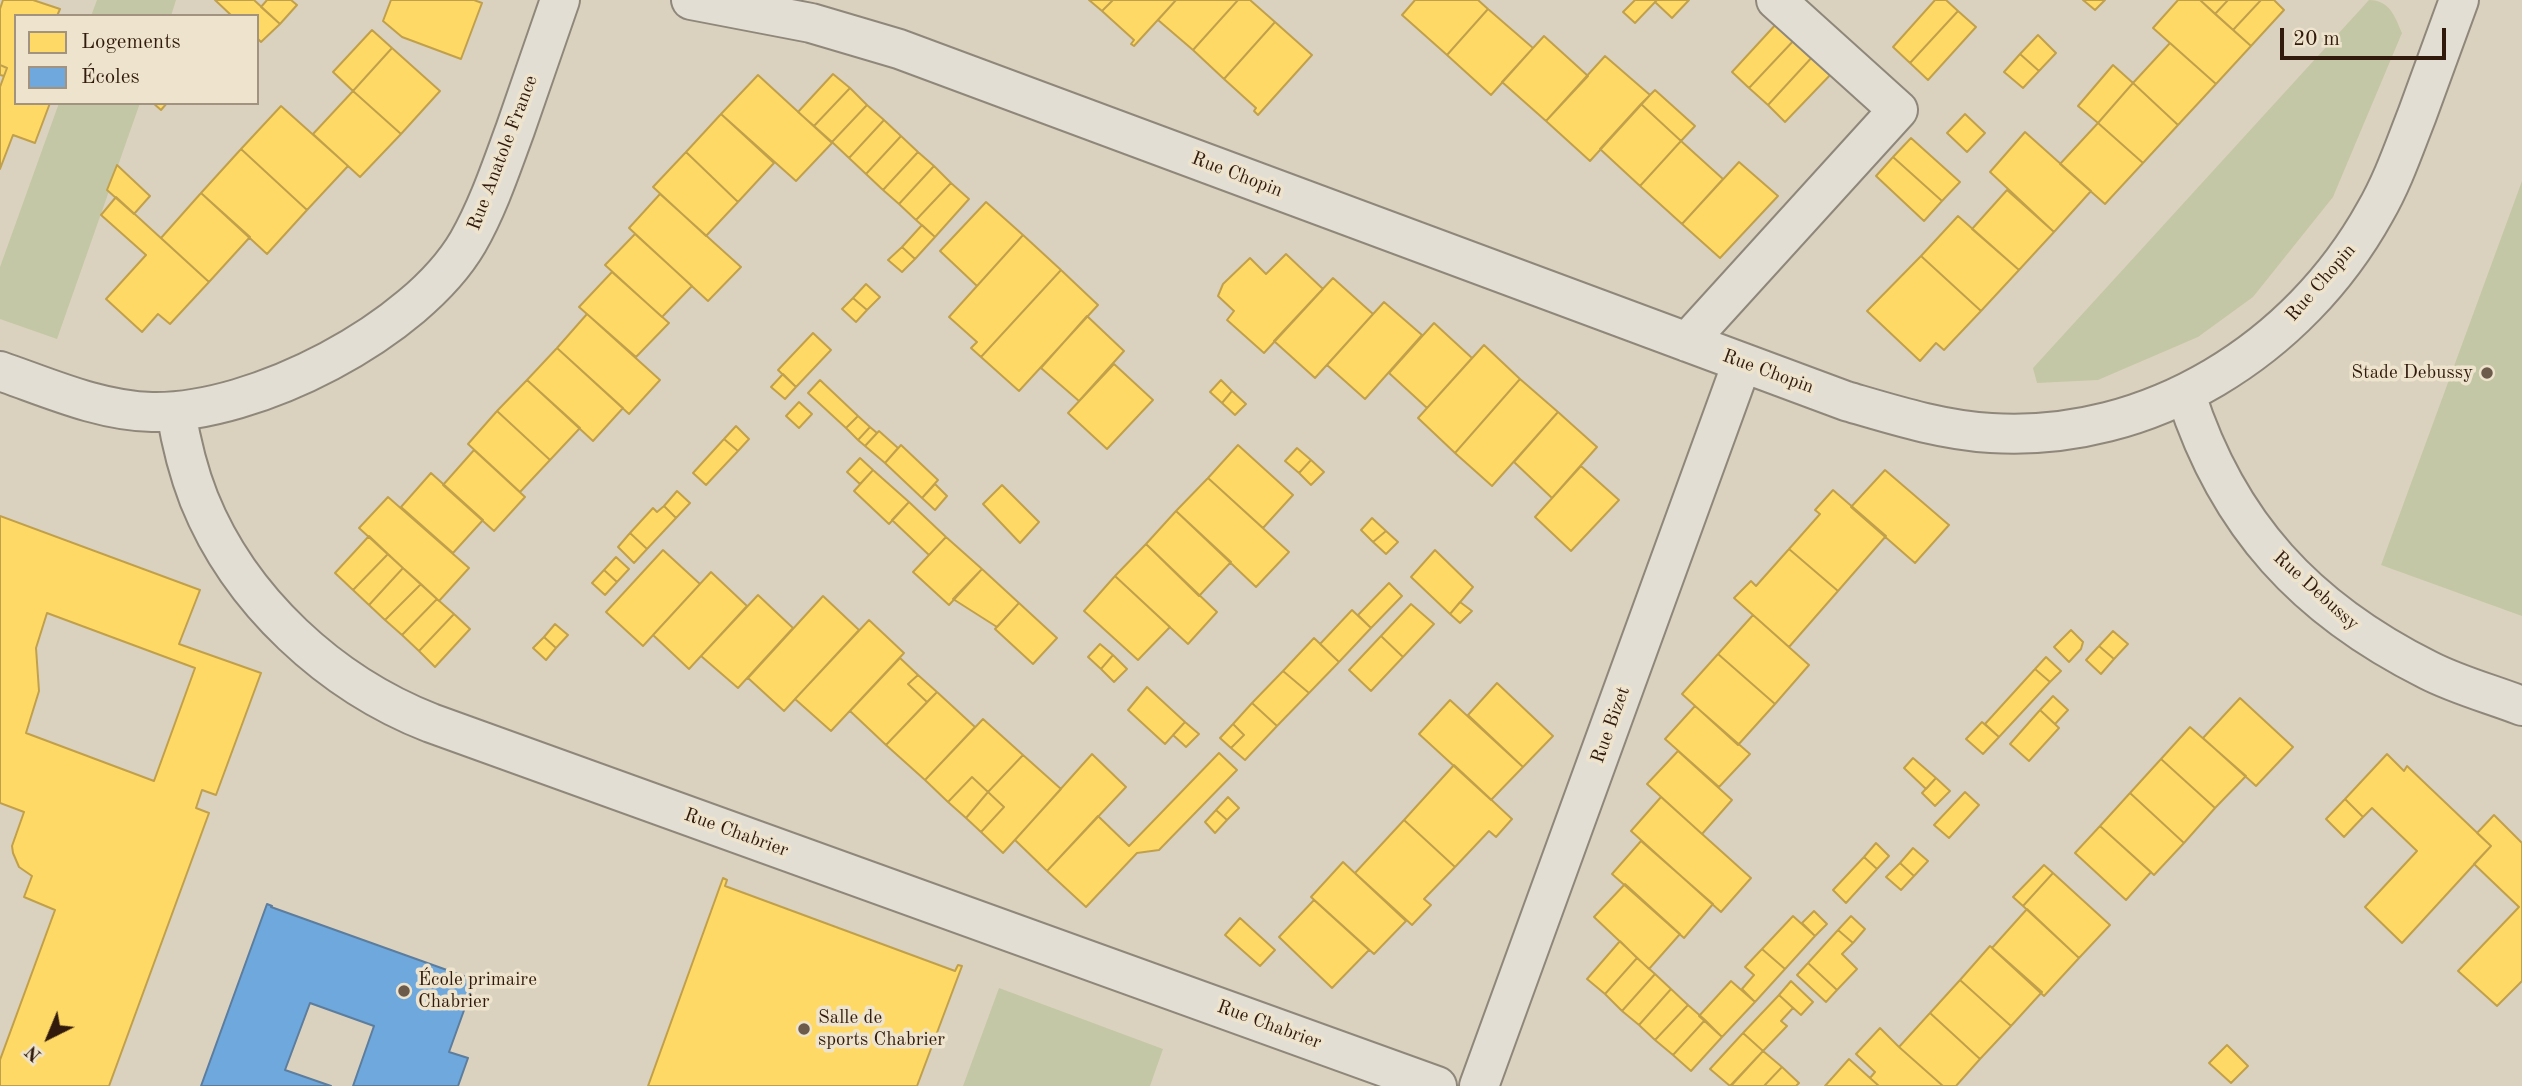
<!DOCTYPE html>
<html>
<head>
<meta charset="utf-8">
<style>
  body { margin:0 }
  #map { position:relative; width:2522px; height:1086px; overflow:hidden; background:#dad2bf; font-family:"Old Standard TT",serif }
  canvas { display:block }
  .legend { position:absolute; left:14px; top:14px; width:245px; height:91px; box-sizing:border-box; background:#eee4ce; border:2px solid #a29380; margin:0; padding:9px 12px; list-style:none; font-size:21px; color:#311a0b }
  .legend li { display:flex; align-items:center; gap:14px; height:35px }
  .legend b { width:35px; border:2px solid #a29380 }
  .north { position:absolute; left:14px; top:1002px; width:70px; height:70px; -webkit-text-stroke:5px #eee4ce; paint-order:stroke; rotate:223deg; font-size:19px; font-weight:700; line-height:28px; text-align:center; color:#311a0b }
  .north::after { content:''; display:block; margin:auto; width:24px; height:32px; background:#311a0b; clip-path:polygon(50% 0,100% 100%,50% 72%,0 100%) }
  .scale { position:absolute; left:2280px; top:28px; width:166px; height:32px; box-sizing:border-box; border:4px solid #311a0b; border-top:0; padding-left:9px; font-size:21px; line-height:24px; white-space:nowrap; color:#311a0b; -webkit-text-stroke:5px #eee4ce; paint-order:stroke }
</style>
</head>
<body>
<div id="map">
<canvas width="2522" height="1086"></canvas>
<ul class="legend">
<li><b style="height:19px;background:#ffd966"></b>Logements</li>
<li><b style="height:19px;background:#6fa8dc"></b>Écoles</li>
</ul>
<div class="north">N</div>
<div class="scale">20 m</div>
</div>
<script>
const g = document.querySelector('canvas').getContext('2d');
g.lineJoin = 'round';
function fill(path, color) { g.fillStyle = color; g.fill(path, 'evenodd'); }
function trace(path, color, width, dash) { g.strokeStyle = color; g.lineWidth = width; g.lineCap = dash ? 'butt' : 'round'; g.setLineDash(dash || []); g.stroke(path); }
function label(font, color, halo, rows, align = 'center') {
  g.font = font + ' "Old Standard TT",serif'; g.lineWidth = 7; g.setLineDash([]); g.textBaseline = 'middle'; g.strokeStyle = halo; g.fillStyle = color; for (const [text, x, y, turn = 0] of rows) {
    g.save(); g.translate(x, y); g.rotate((+turn || 0) * Math.PI / 180); g.textAlign = isNaN(turn) ? turn : align; if (halo) g.strokeText(text, 0, 0); g.fillText(text, 0, 0); g.restore();
  }
}
fill(new Path2D(`
  M97,0H176L171,16H91Z
  M2369,0C2390,0 2395,17 2402,33L2333,197L2253,297L2198,337L2098,380L2037,383L2033,368Z
  M59,103H140L57,339L0,319V267Z
  M2522,181V616L2381,565Z
  M999,988L1163,1049L1150,1086H963Z`), '#c4c7a5');
const homes = new Path2D(`
  M3,0H33L60,9L57,16H16V103H50L35,143L13,135L0,169V87L7,68L0,65V9Z
  M215,0H254L280,24L261,42L257,38V16H232Z
  M267,0H291L297,5L280,24L261,7Z
  M391,0H474L482,3L461,59L402,37L383,21Z
  M1089,0H1113L1102,11Z
  M1113,0H1176L1134,46L1131,44L1134,40L1102,11Z
  M1176,0H1238L1193,50L1158,20Z
  M1238,0H1250L1275,22L1224,79L1193,50Z
  M1415,0H1478L1488,9L1447,55L1402,15Z
  M1635,0H1657L1635,23L1623,12Z
  M1657,0H1689L1672,18L1655,2Z
  M1935,0H1946L1958,11L1910,63L1893,47Z
  M2083,0H2105L2095,10Z
  M2178,0H2200L2251,46L2216,84L2153,28Z
  M2200,0H2228L2215,14Z
  M2228,0H2261L2233,30L2215,14Z
  M2261,0H2274L2284,10L2251,46L2233,30Z
  M1488,9L1533,48L1491,95L1447,55Z
  M1958,11L1976,27L1928,80L1910,63Z
  M1275,22L1312,55L1258,115L1254,111L1256,108L1224,79Z
  M1778,22L1796,38L1749,88L1732,72Z
  M372,30L392,48L353,91L333,72Z
  M2038,35L2056,53L2039,71L2020,54Z
  M1544,36L1588,76L1546,121L1502,82Z
  M1796,38L1814,55L1768,105L1749,88Z
  M2170,43L2216,84L2178,125L2133,83Z
  M392,48L440,91L401,134L353,91Z
  M2020,54L2039,71L2023,88L2004,72Z
  M1814,55L1833,72L1785,122L1768,105Z
  M1605,56L1650,95L1590,161L1546,121Z
  M0,65L7,68L4,76L0,75Z
  M2113,65L2133,83L2098,123L2078,106Z
  M833,74L850,88L814,126L798,112Z
  M758,75L832,143L796,181L721,114Z
  M2133,83L2178,125L2143,163L2098,123Z
  M850,88L867,105L832,142L814,126Z
  M1655,90L1695,126L1681,141L1641,104Z
  M353,91L401,134L360,177L313,134Z
  M153,103H167L161,110Z
  M1641,104L1681,141L1640,186L1600,149Z
  M867,105L884,120L849,158L832,142Z
  M281,106L348,166L307,210L241,149Z
  M721,114L774,163L738,202L686,152Z
  M1965,114L1985,133L1967,152L1947,133Z
  M884,120L901,136L866,174L849,158Z
  M2098,123L2143,163L2105,204L2060,164Z
  M2025,132L2091,191L2054,232L1990,172Z
  M901,136L918,152L883,190L866,174Z
  M1911,138L1960,182L1942,201L1893,157Z
  M1681,141L1723,179L1682,224L1640,186Z
  M241,149L307,210L267,254L201,193Z
  M686,152L738,202L706,236L653,187Z
  M918,152L934,166L899,204L883,190Z
  M1893,157L1942,201L1924,221L1876,176Z
  M1739,162L1778,196L1720,258L1682,224Z
  M117,165L150,196L134,214L107,190Z
  M934,166L951,183L916,220L899,204Z
  M951,183L969,199L935,237L916,220Z
  M2007,190L2054,232L2019,270L1972,229Z
  M201,193L250,237L209,282L161,238Z
  M660,194L741,267L708,301L629,228Z
  M116,197L209,282L170,324L158,314L142,332L106,299L146,255L101,215Z
  M986,202L1023,235L977,286L940,251Z
  M1958,216L2019,270L1981,311L1921,256Z
  M922,225L935,237L915,259L902,247Z
  M635,234L692,286L662,317L605,265Z
  M1023,235L1061,270L981,357L971,348L977,342L949,317Z
  M902,247L915,259L902,272L888,260Z
  M1286,254L1323,289L1264,353L1227,320L1234,311L1218,296L1223,284L1250,258L1266,274Z
  M1921,256L1981,311L1944,350L1936,343L1920,361L1867,311Z
  M1061,270L1098,305L1019,391L981,357Z
  M612,272L669,323L636,357L579,307Z
  M1333,278L1373,314L1315,378L1274,341Z
  M866,284L880,297L867,310L853,298Z
  M853,298L867,310L856,322L842,309Z
  M1384,302L1422,335L1365,399L1327,365Z
  M587,314L660,380L629,414L557,348Z
  M1087,316L1124,351L1079,401L1041,368Z
  M1434,323L1472,358L1427,408L1389,373Z
  M813,333L831,350L796,387L778,370Z
  M1484,345L1520,379L1455,453L1418,418Z
  M557,348L623,408L593,441L527,380Z
  M1114,364L1153,400L1107,449L1068,413Z
  M783,374L796,387L785,399L771,387Z
  M1520,379L1558,412L1492,486L1455,453Z
  M527,380L580,428L550,460L497,411Z
  M820,380L858,416L846,428L808,393Z
  M1221,380L1232,391L1222,403L1210,392Z
  M1232,391L1246,404L1235,415L1222,403Z
  M799,402L812,414L799,428L786,416Z
  M497,411L550,460L520,492L468,444Z
  M1558,412L1597,447L1552,498L1514,462Z
  M858,416L870,427L858,440L846,428Z
  M736,426L749,439L738,451L724,439Z
  M870,427L877,433L865,446L858,440Z
  M879,431L898,448L885,463L865,446Z
  M724,439L738,451L706,485L693,473Z
  M901,445L938,480L922,498L885,463Z
  M1238,445L1293,495L1263,528L1208,478Z
  M1297,448L1311,460L1299,473L1285,461Z
  M474,450L525,497L494,531L443,485Z
  M860,458L873,470L860,484L847,472Z
  M1311,460L1324,472L1311,485L1299,473Z
  M1581,466L1619,500L1571,551L1535,517Z
  M873,470L909,502L889,524L854,491Z
  M1885,470L1949,525L1915,563L1851,507Z
  M431,473L483,520L453,553L401,507Z
  M1208,478L1289,552L1256,587L1176,511Z
  M935,484L947,496L935,510L922,498Z
  M1002,485L1039,522L1020,543L983,504Z
  M1833,490L1886,536L1838,591L1789,549L1820,514L1815,510Z
  M677,491L690,503L676,518L664,506Z
  M388,497L469,568L439,601L359,528Z
  M909,502L946,537L929,555L892,520Z
  M664,506L676,518L647,549L630,533L653,508L657,512Z
  M1176,511L1231,562L1199,596L1146,544Z
  M0,516L200,590L179,644L261,673L216,795L202,790L196,808L209,813L109,1086H0V1060L55,910L24,897L32,876L19,867L13,853L12,846L24,812L0,803ZM47,613L195,668L154,781L26,733L39,691L36,648Z
  M1372,518L1386,531L1373,542L1361,530Z
  M1386,531L1398,542L1386,554L1373,542Z
  M630,533L647,549L634,563L618,547Z
  M369,536L388,554L353,590L335,573Z
  M946,537L982,569L949,605L913,572Z
  M1146,544L1217,612L1188,644L1115,576Z
  M1789,549L1838,591L1789,647L1734,598L1751,581L1756,586Z
  M663,550L700,584L643,646L606,612Z
  M1435,550L1473,587L1450,614L1411,577Z
  M388,554L403,568L369,605L353,590Z
  M616,557L629,569L617,582L604,570Z
  M403,568L421,584L385,620L369,605Z
  M982,569L1019,603L997,627L953,599Z
  M604,570L617,582L605,595L592,583Z
  M711,572L747,606L689,669L653,635Z
  M1115,576L1170,627L1138,660L1084,611Z
  M1389,583L1402,596L1371,628L1358,615Z
  M421,584L437,599L402,635L385,620Z
  M758,595L793,628L738,688L701,656Z
  M823,596L859,630L784,711L748,678Z
  M437,599L454,614L419,651L402,635Z
  M1460,602L1472,611L1460,623L1450,614Z
  M1019,603L1057,638L1033,664L995,629Z
  M1411,604L1434,624L1403,657L1381,636Z
  M1352,610L1371,628L1339,662L1320,644Z
  M454,614L470,629L435,667L419,651Z
  M1753,615L1809,665L1775,704L1718,654Z
  M869,620L904,653L831,731L795,699Z
  M555,624L568,635L556,648L544,637Z
  M2071,630L2083,642L2081,649L2069,662L2054,647Z
  M2113,631L2128,644L2114,659L2099,646Z
  M1381,636L1403,657L1371,691L1349,670Z
  M544,637L556,648L546,660L533,648Z
  M1314,638L1339,662L1309,693L1283,671Z
  M1100,644L1113,655L1101,669L1088,657Z
  M2099,646L2114,659L2101,674L2086,660Z
  M1718,654L1775,704L1738,745L1682,694Z
  M1113,655L1127,669L1114,682L1101,669Z
  M2046,657L2061,671L2050,682L2035,669Z
  M900,658L918,675L908,684L927,702L886,745L850,711Z
  M2035,669L2050,682L1999,737L1985,724Z
  M1283,671L1309,693L1277,726L1252,703Z
  M918,675L937,692L927,702L908,684Z
  M1497,683L1553,736L1523,767L1468,715Z
  M1147,687L1185,722L1165,744L1128,710Z
  M937,692L975,727L925,780L886,745Z
  M2053,696L2068,710L2055,724L2040,710Z
  M2240,698L2293,747L2256,786L2203,738Z
  M1450,700L1523,767L1491,800L1419,734Z
  M1252,703L1277,726L1245,760L1231,748L1244,735L1233,724Z
  M1695,706L1750,754L1719,787L1665,739Z
  M2040,710L2059,728L2029,761L2010,744Z
  M983,719L1023,755L988,792L972,777L948,802L925,780Z
  M1185,722L1199,734L1186,747L1173,735Z
  M1982,722L1999,737L1983,754L1966,739Z
  M1233,724L1244,735L1231,748L1220,738Z
  M2190,727L2246,776L2215,808L2161,759Z
  M1678,751L1732,800L1702,834L1647,784Z
  M1219,753L1237,770L1159,850L1137,853L1086,907L1047,871L1098,816L1129,846Z
  M1092,754L1126,787L1047,871L1015,840Z
  M2387,754L2404,771L2407,766L2491,846L2402,943L2365,907L2417,851L2372,808L2363,817L2345,799Z
  M1023,755L1061,789L1003,853L981,832L1004,807L988,792Z
  M1913,758L1936,778L1926,789L1904,768Z
  M2161,759L2215,808L2184,843L2130,793Z
  M1454,765L1512,819L1496,837L1489,831L1455,867L1404,820Z
  M972,777L988,792L966,818L948,802Z
  M1936,778L1950,791L1935,806L1922,793Z
  M988,792L1004,807L981,832L966,818Z
  M1965,792L1979,805L1949,838L1934,825Z
  M2130,793L2184,843L2154,875L2100,826Z
  M1228,797L1239,808L1227,820L1216,810Z
  M1661,797L1751,878L1721,912L1631,831Z
  M2345,799L2363,817L2344,837L2326,819Z
  M1216,810L1227,820L1215,833L1205,822Z
  M2494,815L2522,843V981L2497,1006L2458,971L2519,907L2474,864L2491,846L2477,833Z
  M1404,820L1455,867L1424,899L1431,905L1412,925L1355,873Z
  M2100,826L2151,872L2126,900L2075,853Z
  M1641,841L1713,904L1684,938L1612,874Z
  M1876,843L1889,856L1877,869L1864,857Z
  M1913,848L1928,861L1914,876L1900,863Z
  M1864,857L1877,869L1846,903L1833,890Z
  M1343,862L1406,921L1374,954L1311,897Z
  M1900,863L1914,876L1901,890L1886,877Z
  M2044,865L2053,873L2023,906L2013,897Z
  M2053,873L2110,925L2079,958L2023,906Z
  M723,878L727,880L725,886L955,971L958,965L962,966L917,1086H648Z
  M1625,884L1680,934L1649,969L1594,917Z
  M1314,900L1369,950L1332,988L1279,937Z
  M2027,909L2079,958L2044,996L1992,948Z
  M1814,911L1827,924L1815,936L1802,923Z
  M1793,916L1815,936L1785,969L1762,949Z
  M1851,916L1865,929L1853,943L1838,930Z
  M1240,918L1275,950L1260,966L1225,935Z
  M1838,930L1853,943L1842,954L1857,969L1837,990L1808,963Z
  M1620,941L1637,958L1605,994L1587,979Z
  M1990,946L2042,992L2011,1026L1960,980Z
  M1762,949L1785,969L1755,1002L1742,989L1754,975L1745,967Z
  M1637,958L1655,974L1622,1011L1605,994Z
  M1808,963L1837,990L1826,1002L1797,975Z
  M1655,974L1671,989L1639,1025L1622,1011Z
  M1960,980L2011,1026L1980,1059L1930,1013Z
  M1731,981L1755,1002L1722,1037L1699,1016Z
  M1791,981L1813,1002L1801,1015L1779,995Z
  M1671,989L1688,1005L1655,1040L1639,1025Z
  M1779,995L1793,1008L1781,1021L1787,1026L1763,1051L1743,1033Z
  M1688,1005L1705,1020L1673,1055L1655,1040Z
  M1930,1013L1980,1059L1956,1086H1943L1899,1047Z
  M1705,1020L1722,1037L1691,1071L1673,1055Z
  M1880,1028L1899,1047L1943,1086H1879L1870,1078L1875,1072L1856,1054Z
  M1743,1033L1763,1051L1730,1086L1710,1069Z
  M2227,1045L2248,1066L2231,1083L2209,1063Z
  M1763,1051L1782,1067L1764,1086H1731Z
  M1849,1059L1870,1078L1879,1086H1825Z
  M1782,1067L1799,1083L1796,1086H1764Z`);
fill(homes, '#ffd966');
trace(homes, '#c1a04b', 2);
const schools = new Path2D(`
  M267,904L272,906L271,907L472,979L476,977L449,1052L468,1058L458,1086H353L374,1026L310,1003L285,1070L331,1086H201Z`);
fill(schools, '#6fa8dc');
trace(schools, '#5c7d9d', 2);
const minor = new Path2D(`
  M691,0L811,23L899,49L1846,401C1894,415 1941,430 1991,433C2150,443 2299,349 2375,212C2393,181 2404,148 2417,115C2431,76 2445,38 2459,0
  M1687,342L1898,110L1776,0
  M0,371C49,388 100,411 152,412C255,414 416,331 468,242C488,207 501,168 515,130C530,87 545,43 560,0
  M2186,395C2228,525 2306,609 2428,670C2457,685 2491,694 2522,706
  M176,412C181,442 188,471 199,499C240,601 331,684 431,723L1437,1086
  M1479,1086L1742,363`);
trace(minor, '#8f877a', 42);
trace(minor, '#e2ded4', 38);
for (const [x, y, r, color] of [
  [2487,373,7,"#6c5a4a"],
  [404,991,7,"#6c5a4a"],
  [804,1029,7,"#6c5a4a"]
]) { const dot = new Path2D(); dot.arc(x, y, r, 0, 2 * Math.PI); g.fillStyle = color; g.fill(dot); trace(dot, '#eee4ce', 2.5); }
label('19px', '#311a0b', '#eee4ce', [
  ["Rue Anatole France",503,153,-69],
  ["Rue Chopin",1237,175,21],
  ["Rue Chopin",2321,283,-49],
  ["Rue Chopin",1768,372,20],
  ["Rue Debussy",2316,591,42],
  ["Rue Bizet",1611,725,-70],
  ["Rue Chabrier",736,833,20],
  ["Rue Chabrier",1269,1025,20]
]);
label('19px', '#311a0b', '#eee4ce', [
  ["Stade Debussy",2473,373,"right"],
  ["École primaire",418,980],
  ["Chabrier",418,1002],
  ["Salle de",818,1018],
  ["sports Chabrier",818,1040]
], 'left');
</script>
</body>
</html>
